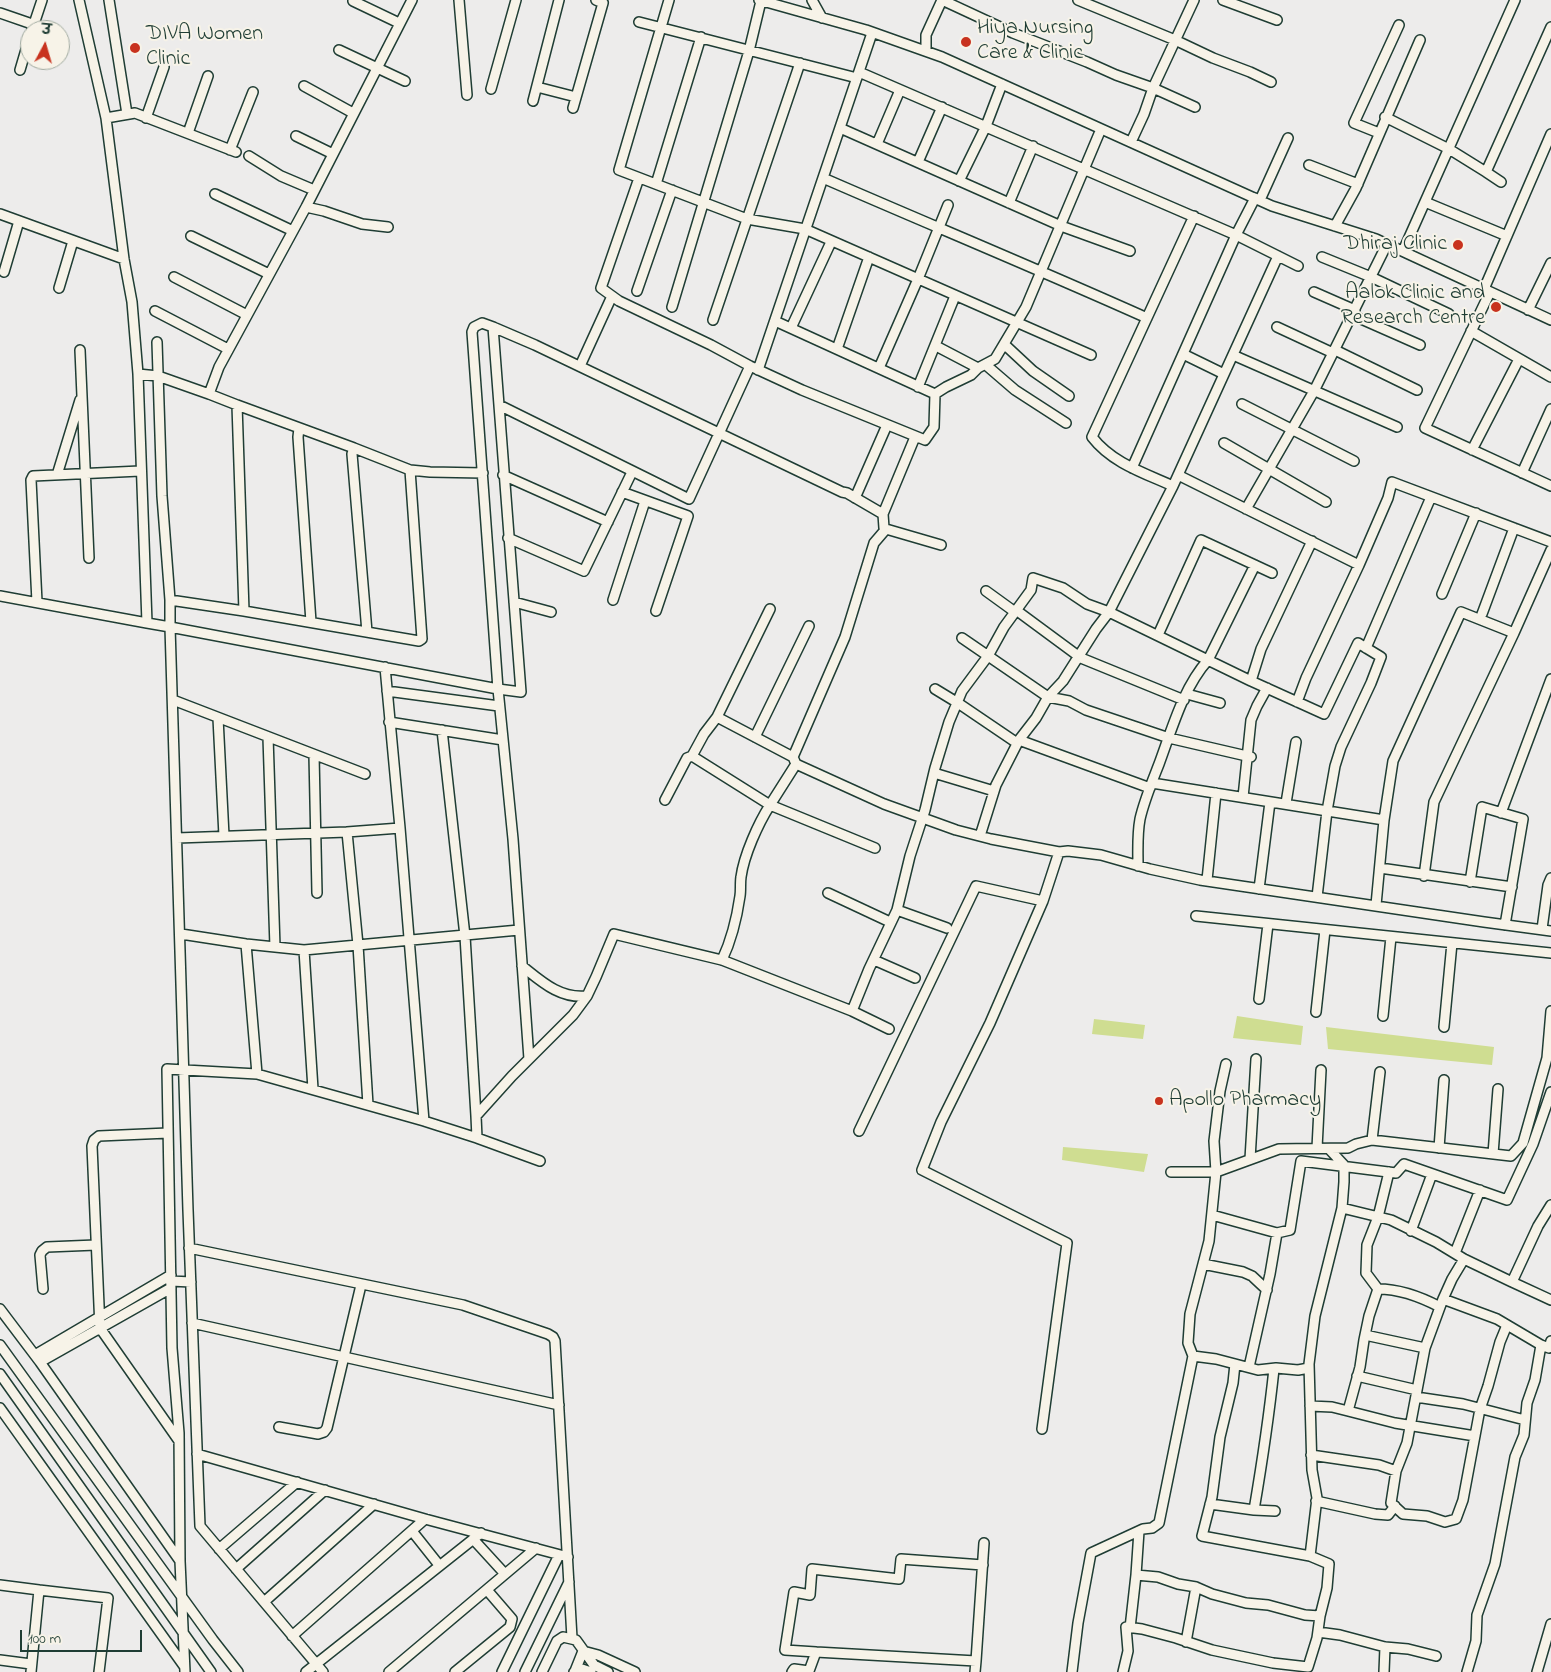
<!DOCTYPE html>
<html>
<head>
<meta charset="utf-8">
<style>
  body { margin:0 }
  #map { position:relative; width:1551px; height:1672px; overflow:hidden; background:#edeceb; font-family:"Indie Flower","Playpen Sans Deva",sans-serif }
  canvas { display:block }
  .north { position:absolute; left:20px; top:20px; width:50px; height:50px; box-sizing:border-box; background:#f7f3e8; border:1px solid #a1aaa0; border-radius:50%; rotate:6deg; font-size:14px; font-weight:700; line-height:20px; text-align:center; color:#1f3d34 }
  .north::after { content:''; display:block; margin:auto; width:18px; height:22px; background:#c8321e; clip-path:polygon(50% 0,100% 100%,50% 72%,0 100%) }
  .scale { position:absolute; left:20px; top:1630px; width:122px; height:22px; box-sizing:border-box; border:2px solid #1f3d34; border-top:0; padding-left:6px; font-size:15px; line-height:18px; white-space:nowrap; color:#1f3d34; -webkit-text-stroke:4px #f7f3e8; paint-order:stroke }
</style>
</head>
<body>
<div id="map">
<canvas width="1551" height="1672"></canvas>
<div class="north">उ</div>
<div class="scale">100 m</div>
</div>
<script>
const g = document.querySelector('canvas').getContext('2d');
g.lineJoin = 'round';
function fill(path, color) { g.fillStyle = color; g.fill(path, 'evenodd'); }
function trace(path, color, width, dash) { g.strokeStyle = color; g.lineWidth = width; g.lineCap = dash ? 'butt' : 'round'; g.setLineDash(dash || []); g.stroke(path); }
function label(font, color, halo, rows, align = 'center') {
  g.font = font + ' "Indie Flower",sans-serif'; g.lineWidth = 4; g.setLineDash([]); g.textBaseline = 'middle'; g.strokeStyle = halo; g.fillStyle = color; for (const [text, x, y, turn = 0] of rows) {
    g.save(); g.translate(x, y); g.rotate((+turn || 0) * Math.PI / 180); g.textAlign = isNaN(turn) ? turn : align; if (halo) g.strokeText(text, 0, 0); g.fillText(text, 0, 0); g.restore();
  }
}
fill(new Path2D(`
  M1237,1016L1303,1026L1301,1045L1233,1038Z
  M1094,1019L1145,1025L1143,1039L1092,1034Z
  M1326,1027L1494,1047L1492,1065L1328,1049Z
  M1063,1147L1148,1154L1144,1172L1062,1160Z`), '#cfdd91');
const minor = new Path2D(`
  M109,0L127,114
  M459,0L467,95
  M669,0L619,170L747,219L805,229L1091,355
  M759,0L866,30L942,57L1272,206L1376,239L1551,320
  M812,0L822,18
  M942,0L1013,33L1087,62L1116,75L1153,88L1195,107
  M1078,0L1175,40L1213,58L1250,72L1271,82
  M1223,0L1277,20
  M353,1L399,23
  M0,13L32,24V30
  M639,22L857,78
  M33,27L42,0
  M339,50L405,81
  M926,51V35L942,0
  M20,70L30,36
  M859,72L1236,235L1298,266
  M304,86L353,113
  M537,87L576,97
  M491,89L516,0
  M533,101L559,0
  M573,108L603,3L596,0
  M1385,117L1449,149L1486,172L1551,27
  M106,118L135,113L236,152
  M146,118L164,67
  M840,128L1061,226L1130,251
  M188,133L208,76
  M1379,133L1354,123L1399,25
  M296,136L333,154
  M1131,142L1144,114L1153,88L1194,0
  M877,144L900,90
  M230,150L253,92
  M249,156L281,176L314,190
  M918,162L942,107
  M1309,165L1358,184
  M1486,172L1501,182
  M639,178L601,288L619,301L711,345L750,366L802,390L925,440L934,427L935,394L946,387L971,375L978,368L995,359L1026,307L1101,129
  M823,178C931,225 1040,270 1147,318
  M959,181L986,126L1002,84
  M656,184L701,37
  M215,194L293,231
  M1260,200L1288,138
  M1425,202L1507,236
  M1009,203L1033,146
  M306,207L324,211L362,224L388,227
  M0,214L124,259
  M1335,226L1356,188L1420,40
  M191,236L269,274
  M1403,251L1515,0
  M1322,257L1371,277L1449,314
  M4,272L19,221
  M174,277L247,315
  M59,288L73,241
  M1484,289L1551,134
  M637,291L672,190
  M1314,292L1355,310
  M1490,292L1425,428L1551,486
  M672,307L749,51L761,1
  M1528,310L1551,263
  M155,311L228,349
  M1352,315L1420,345
  M713,320L800,63
  M775,321L935,394
  M493,327L535,345L842,492L847,493L883,514
  M1277,327L1333,353
  M791,328L831,242
  M1471,331L1551,377
  M1004,344L1033,371L1069,396
  M936,346L978,368
  M837,349L869,257
  M80,350L89,558
  M1335,350L1417,390
  M1183,354L1224,374
  M1233,355L1397,427
  M986,365L1015,390L1066,423
  M580,366L612,296
  M879,368L918,279L948,205
  M758,370L872,33
  M138,374L158,376L209,394L237,405L354,448L410,470L430,472L483,473
  M918,387L955,296
  M209,394L219,367L306,207L412,0
  M1242,404L1354,461
  M237,405L244,611L419,641L422,639L410,470
  M499,405L689,499L750,366
  M299,428L298,437L311,622
  M1224,443L1326,502
  M354,448L352,454L367,632
  M1472,450L1519,359
  M1132,468L1236,235L1255,198
  M1522,473L1551,409
  M57,475L80,400
  M503,475L608,522
  M1178,475L1359,565
  M1173,486C1144,473 1112,463 1092,437L1194,216
  M622,492L688,516L656,611
  M855,498L887,425
  M1246,509L1314,391L1387,244
  M886,529L874,543L845,637L793,757L796,764L884,804L956,830L991,839L1059,852L1068,851L1101,855L1150,869L1200,880L1484,922L1551,931
  M886,529L884,528L883,514L915,437
  M886,529L941,545
  M508,538L584,571L632,472
  M986,591L1015,612
  M1442,594L1476,513
  M0,596L147,623L138,374L132,302L124,259L106,118L79,0
  M170,600L244,611
  M613,600L645,501
  M37,602L31,480L33,476L140,471
  M514,602L551,612
  M1016,610L1081,658L1184,700
  M1482,614L1514,528
  M147,623L170,627V600L162,496L157,342
  M1158,635L1201,540L1272,573
  M962,638L1048,697L1069,701L1086,710L1169,738L1251,757
  M1366,648L1431,497
  M385,667L400,828L424,1121
  M1251,681L1261,649L1312,541
  M935,689L958,703L1017,743
  M387,691L499,706
  M1187,694L1220,703
  M173,700L365,774
  M1297,702L1306,678L1359,565L1388,498L1392,482L1551,542
  M717,717L793,757
  M218,718L224,836
  M389,722L503,740
  M442,730L465,936L476,1116
  M268,737L275,947
  M755,737L809,626
  M1019,740L1150,788
  M314,755L317,893
  M692,756L704,734L717,717L770,609
  M796,764L770,805L875,848
  M934,773L994,791
  M1152,783L1384,820
  M1243,797L1251,720L1257,706L1267,688
  M665,800L687,758L692,756L770,805C758,824 744,855 741,877C740,883 741,890 740,896C737,917 731,941 722,960
  M1286,803L1296,742
  M1501,813L1551,679
  M980,836L996,785L1019,740L1036,718L1048,697L1063,681L1096,629L1109,612L1173,486L1278,256
  M177,838L347,832
  M1138,866C1138,850 1137,835 1140,819C1144,801 1152,782 1159,764C1172,729 1183,688 1208,660L1255,565
  M1380,868L1512,887
  M1424,876L1434,802L1514,633L1551,550
  M1207,880L1216,793
  M1470,882L1482,807L1523,819L1505,925
  M1259,889L1270,802
  M828,893L890,922
  M1376,905L1384,820L1393,761L1461,612L1514,633
  M897,910L947,928
  M1196,916L1551,953
  M1542,929L1548,885L1551,878
  M181,934L246,944L304,950
  M246,944L257,1074
  M874,960L915,978
  M522,966C542,982 560,999 587,996
  M1259,999L1268,924
  M852,1011L889,1029
  M1316,1012L1325,930
  M1383,1016L1391,937
  M1444,1027L1452,943
  M1226,1064L1220,1091L1214,1141L1216,1172L1209,1241L1190,1314L1188,1343L1193,1356L1216,1359L1258,1370L1276,1368L1298,1370L1309,1368
  M313,1089L304,950L519,930
  M368,1105L358,945L347,832L400,828
  M859,1131L976,886L1043,901
  M168,1133L99,1136L94,1140L92,1146L100,1328L179,1441
  M1372,1140L1511,1156L1523,1143L1547,1058L1551,1011
  M1317,1148L1321,1070
  M1439,1148L1444,1080
  M1493,1154L1498,1089
  M1250,1159L1256,1059
  M540,1161L477,1138L476,1116L512,1076L573,1015L587,996L596,977L614,934L722,960L852,1011L869,969L897,910L910,856L925,810L935,768L949,722L962,691L988,656L1004,627L1031,590L1033,578L1063,588L1087,604L1109,612L1251,681L1324,714L1358,643L1381,657L1371,683L1341,747L1335,766L1327,811L1317,897
  M1171,1172H1216L1279,1149L1348,1148L1356,1144L1372,1140L1380,1072
  M1342,1208L1391,1220L1436,1242L1464,1259L1512,1282L1538,1226L1551,1205
  M1212,1215L1277,1233L1290,1230L1301,1161L1396,1173L1404,1164L1507,1200L1533,1144L1551,1092
  M1411,1231L1432,1174
  M189,1248L463,1305L548,1334L553,1337L555,1341L572,1638
  M1455,1253L1480,1190
  M1464,1259L1452,1279L1443,1299L1425,1348L1407,1443L1396,1471L1391,1503L1403,1514L1427,1516L1445,1522L1456,1519L1463,1500L1480,1409L1488,1386L1500,1342L1507,1325
  M1203,1264L1243,1272L1252,1276L1267,1290
  M171,1281L191,1282
  M1512,1282L1551,1300
  M43,1289L40,1255L42,1251L47,1247L96,1245
  M1378,1289L1366,1273L1367,1245L1378,1217L1389,1172
  M1443,1299L1497,1319L1541,1345
  M1440,1307C1421,1297 1400,1289 1378,1289L1369,1316L1364,1340L1360,1367L1348,1411L1395,1423L1475,1436
  M0,1309L40,1362L180,1561
  M192,1323L559,1405
  M1365,1335L1425,1348
  M0,1345L213,1640L238,1672
  M35,1355L171,1275
  M40,1362L171,1288
  M1235,1364L1233,1383L1220,1437L1212,1497L1202,1536L1310,1556
  M1249,1367L1270,1274L1277,1233
  M0,1374L211,1672
  M1357,1376L1417,1390
  M1416,1397L1463,1404L1525,1420
  M1310,1406L1332,1407L1348,1411
  M0,1408L184,1666
  M279,1427L318,1434L324,1432L327,1428L361,1285
  M1042,1429L1067,1243L922,1170L941,1122L990,1023L1043,901L1059,852
  M197,1454L425,1519L568,1557
  M1311,1455L1379,1465L1396,1471
  M1316,1501L1375,1514L1388,1515L1395,1506
  M1210,1504L1254,1510L1275,1511
  M1254,1510C1262,1463 1269,1416 1274,1369
  M412,1531L439,1565
  M473,1539L505,1574
  M219,1549L297,1482
  M236,1569L325,1490
  M1136,1575L1158,1577L1178,1584L1196,1587L1212,1594L1246,1603L1268,1605L1305,1615L1320,1616
  M0,1585L39,1590
  M264,1602L374,1504
  M1130,1628L1136,1575L1139,1531
  M1318,1632L1340,1635L1385,1647L1408,1649L1436,1656
  M292,1636L425,1519
  M1186,1642L1196,1587
  M583,1651L598,1655L635,1672
  M816,1652L785,1650L794,1592L810,1595L812,1569L899,1579L901,1559L983,1565
  M0,1660L31,1664
  M575,1671L583,1651
  M31,1672L39,1590L108,1598L99,1672
  M185,1672L180,1561L179,1433L172,1348L167,1069L257,1074L424,1121L477,1138
  M306,1672L481,1533
  M323,1672L200,1526L188,1210L170,627L498,689L472,332L474,327L482,323L493,327L521,692L498,689L513,839L529,1059
  M389,1672L536,1548
  M455,1672L510,1627L512,1619L487,1590
  M502,1672L559,1555
  M525,1672L569,1582
  M542,1672L557,1641L563,1637L576,1640L594,1665L608,1672
  M574,1672L582,1669L591,1672
  M792,1672L794,1669L809,1671L816,1652L976,1661L984,1543
  M975,1672L976,1661
  M1072,1672L1078,1623L1091,1553L1143,1529L1152,1528L1159,1523L1193,1356
  M1123,1672L1128,1651L1126,1627L1142,1629L1176,1638L1212,1650L1273,1663L1308,1667L1317,1638L1320,1616L1327,1588L1329,1564L1310,1556L1317,1498L1312,1470L1309,1364L1315,1316L1342,1208L1344,1182V1165L1329,1149
  M1384,1672L1385,1647
  M1467,1672L1476,1641L1477,1615L1495,1564L1515,1457L1524,1435L1527,1403L1535,1380L1541,1345L1549,1348L1551,1341
  M1537,1672L1551,1624`);
trace(minor, '#1f3d34', 12);
trace(minor, '#f7f3e8', 9);
for (const [x, y, r, color] of [
  [966,42,6,"#c8321e"],
  [135,48,6,"#c8321e"],
  [1458,245,6,"#c8321e"],
  [1496,307,6,"#c8321e"],
  [1159,1101,5,"#c8321e"]
]) { const dot = new Path2D(); dot.arc(x, y, r, 0, 2 * Math.PI); g.fillStyle = color; g.fill(dot); trace(dot, '#f7f3e8', 2); }
label('22px', '#1f3d34', '#f7f3e8', [
  ["Hiya Nursing",977,29],
  ["Care & Clinic",977,54],
  ["DIVA Women",146,35],
  ["Clinic",146,60],
  ["Dhiraj Clinic",1447,245,"right"],
  ["Aalok Clinic and",1485,294,"right"],
  ["Research Centre",1485,319,"right"],
  ["Apollo Pharmacy",1169,1101]
], 'left');
</script>
</body>
</html>
